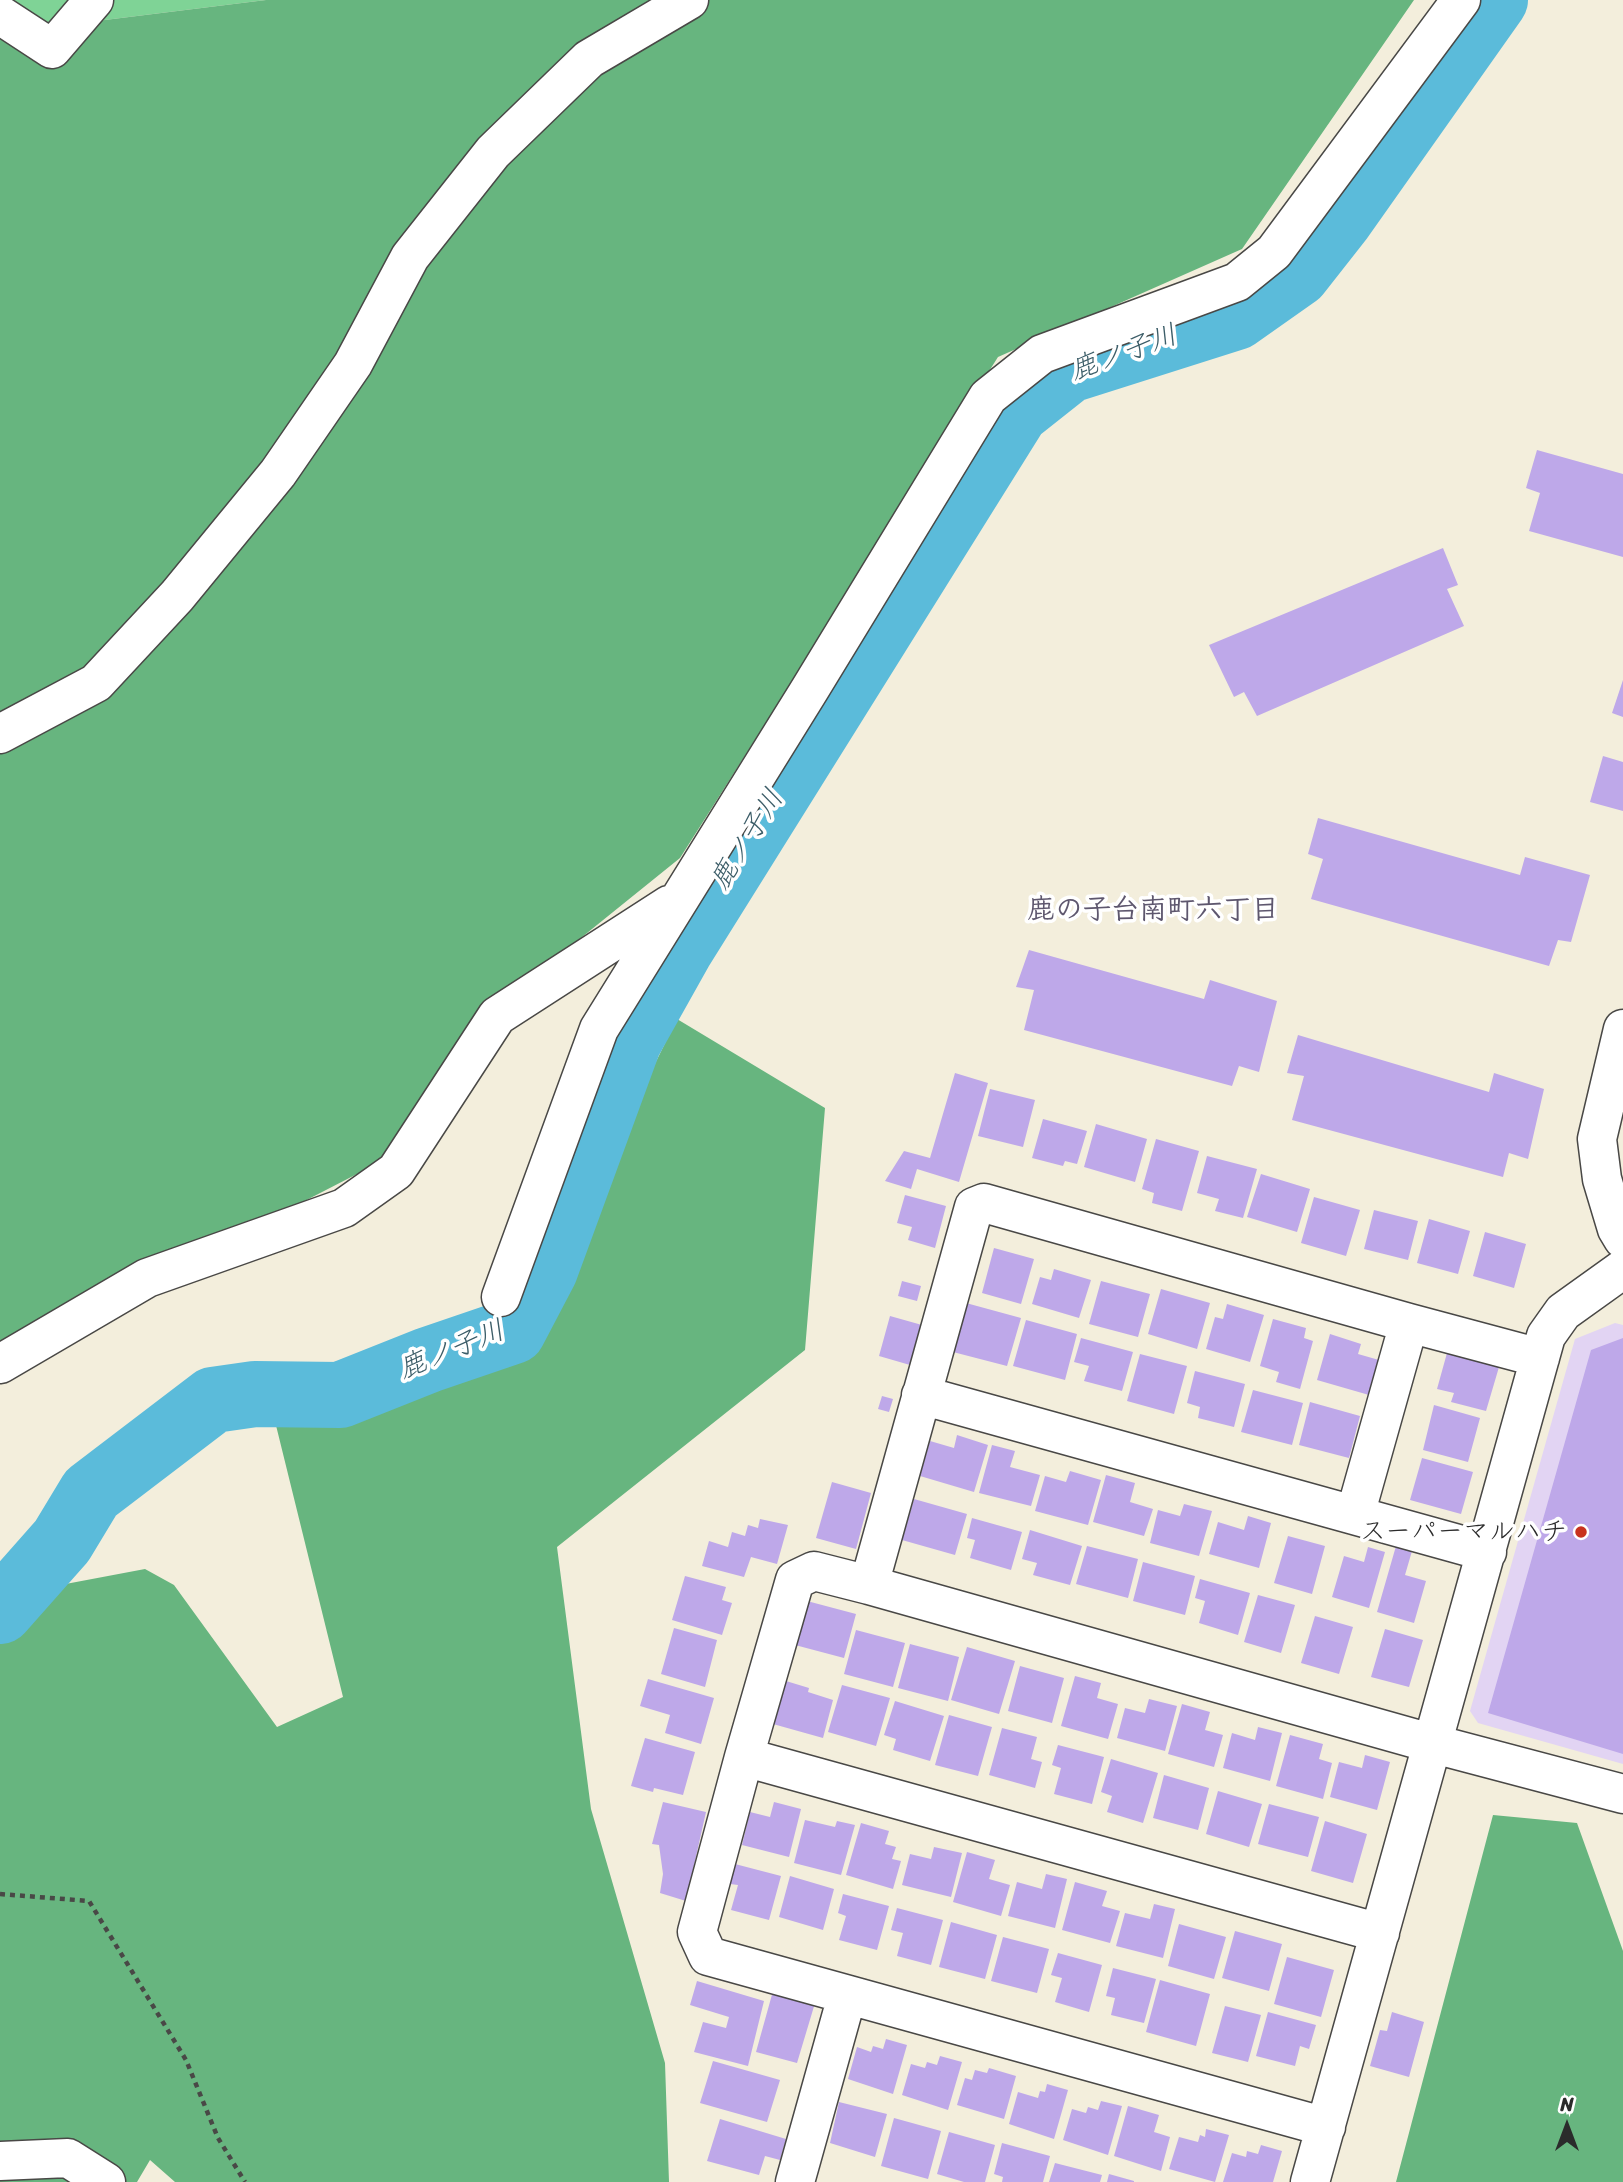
<!DOCTYPE html>
<html>
<head>
<meta charset="utf-8">
<style>
  body { margin:0 }
  #map { position:relative; width:1623px; height:2182px; overflow:hidden; background:#f3eedc; font-family:Sriracha,sans-serif }
  canvas { display:block }
  .north { position:absolute; left:1532px; top:2091px; width:70px; height:70px; -webkit-text-stroke:5px #fff; paint-order:stroke; rotate:0deg; font-size:19px; font-weight:700; line-height:28px; text-align:center; color:#2b2b2b }
  .north::after { content:''; display:block; margin:auto; width:24px; height:32px; background:#2b2b2b; clip-path:polygon(50% 0,100% 100%,50% 72%,0 100%) }
</style>
</head>
<body>
<div id="map">
<canvas width="1623" height="2182"></canvas>
<div class="north">N</div>
</div>
<script>
const g = document.querySelector('canvas').getContext('2d');
g.lineJoin = 'round';
function fill(path, color) { g.fillStyle = color; g.fill(path, 'evenodd'); }
function trace(path, color, width, dash) { g.strokeStyle = color; g.lineWidth = width; g.lineCap = dash ? 'butt' : 'round'; g.setLineDash(dash || []); g.stroke(path); }
function label(font, color, halo, rows, align = 'center') {
  g.font = font + ' Sriracha,"Klee One",sans-serif'; g.lineWidth = 7; g.setLineDash([]); g.textBaseline = 'middle'; g.strokeStyle = halo; g.fillStyle = color; for (const [text, x, y, turn = 0] of rows) {
    g.save(); g.translate(x, y); g.rotate((+turn || 0) * Math.PI / 180); g.textAlign = isNaN(turn) ? turn : align; if (halo) g.strokeText(text, 0, 0); g.fillText(text, 0, 0); g.restore();
  }
}
fill(new Path2D(`
  M1615,1323L1623,1325V1764L1478,1723L1470,1711L1575,1339Z`), '#e2d4f3');
fill(new Path2D(`
  M0,0H266L0,33Z`), '#7fd396');
fill(new Path2D(`
  M266,0H1414L1242,249L998,357L680,858L473,1025L390,1157L0,1358V33Z
  M677,1019L825,1108L805,1350L557,1547L591,1809L665,2063L669,2182H175L150,2160L137,2182H0V1620L55,1586L145,1569L174,1585L277,1727L343,1697L269,1397L533,1311Z
  M1493,1815L1577,1823L1623,1951V2182H1396Z`), '#67b57f');
trace(new Path2D(`
  M0,1611L62,1541L91,1493L213,1400L255,1394L340,1395L428,1360L513,1331L545,1270L629,1041L680,950L1016,412L1069,370L1236,317L1297,274L1341,218L1495,0`), '#5bbbda', 66);
fill(new Path2D(`
  M1537,450L1623,474V557L1529,531L1540,493L1526,488Z
  M1443,548L1458,585L1447,589L1464,626L1257,716L1244,692L1234,697L1209,645Z
  M1623,680V717L1612,713Z
  M1603,756L1623,762V811L1590,802Z
  M1318,818L1520,875L1525,857L1590,875L1571,942L1558,940L1549,966L1311,899L1323,859L1308,854Z
  M1029,950L1204,999L1210,980L1277,1001L1259,1072L1239,1066L1232,1086L1024,1030L1034,990L1016,987Z
  M1298,1035L1489,1092L1494,1073L1544,1089L1528,1159L1509,1153L1503,1177L1292,1120L1304,1076L1287,1073Z
  M955,1073L988,1083L959,1182L917,1169L911,1189L885,1181L904,1151L930,1158Z
  M990,1089L1035,1100L1023,1147L978,1136Z
  M1043,1119L1087,1131L1077,1164L1065,1161L1063,1166L1032,1158Z
  M1096,1124L1147,1139L1135,1182L1084,1167Z
  M1156,1139L1199,1151L1182,1211L1152,1203L1154,1193L1142,1189Z
  M1207,1156L1257,1169L1243,1218L1215,1211L1219,1199L1197,1193Z
  M1261,1174L1310,1189L1297,1232L1247,1217Z
  M905,1195L946,1206L935,1248L908,1240L912,1227L897,1223Z
  M1314,1197L1360,1210L1346,1256L1301,1243Z
  M1374,1210L1418,1221L1408,1260L1364,1249Z
  M1429,1219L1470,1231L1458,1274L1417,1263Z
  M1485,1232L1526,1244L1514,1288L1473,1276Z
  M994,1248L1034,1259L1021,1304L982,1293Z
  M1054,1269L1091,1280L1079,1318L1032,1304L1040,1277L1051,1280Z
  M902,1281L921,1286L917,1301L898,1296Z
  M1101,1281L1150,1294L1138,1337L1089,1324Z
  M1161,1289L1210,1303L1197,1349L1148,1334Z
  M966,1303L1021,1318L1007,1366L953,1352Z
  M1227,1304L1264,1315L1250,1362L1206,1349L1215,1317L1223,1319Z
  M890,1316L922,1325L910,1365L879,1356Z
  M1273,1319L1306,1328L1304,1338L1313,1341L1300,1389L1276,1382L1279,1372L1260,1366Z
  M1026,1320L1077,1334L1065,1380L1013,1366Z
  M1330,1334L1361,1344L1358,1354L1379,1360L1369,1395L1317,1380Z
  M1081,1338L1133,1352L1122,1391L1084,1381L1089,1366L1074,1362Z
  M1623,1338V1754L1488,1713L1591,1350Z
  M1447,1353L1499,1367L1486,1411L1451,1402L1454,1393L1437,1389Z
  M1140,1354L1187,1366L1174,1414L1127,1401Z
  M1195,1371L1245,1384L1234,1427L1198,1418L1200,1407L1187,1403Z
  M1253,1390L1303,1403L1292,1445L1241,1432Z
  M882,1396L893,1399L889,1412L878,1409Z
  M1310,1402L1360,1416L1349,1458L1299,1445Z
  M1434,1405L1480,1418L1468,1462L1423,1450Z
  M957,1435L988,1445L974,1492L920,1476L930,1441L954,1448Z
  M992,1445L1015,1451L1010,1467L1040,1475L1031,1506L979,1493Z
  M1422,1458L1473,1472L1461,1514L1410,1500Z
  M1070,1471L1101,1480L1088,1525L1035,1511L1045,1476L1066,1482Z
  M1106,1475L1135,1483L1130,1502L1153,1509L1144,1536L1093,1522Z
  M832,1482L871,1493L856,1549L816,1538Z
  M914,1499L967,1514L955,1555L902,1540Z
  M1184,1504L1212,1511L1199,1556L1150,1543L1158,1510L1180,1516Z
  M1248,1516L1271,1523L1259,1568L1209,1554L1218,1522L1244,1530Z
  M972,1518L1022,1532L1011,1570L970,1558L975,1540L967,1538Z
  M760,1519L788,1525L777,1564L751,1557L744,1577L702,1566L709,1541L728,1547L732,1532L745,1536L748,1525L758,1528Z
  M1030,1530L1082,1546L1070,1585L1033,1575L1037,1563L1022,1559Z
  M1288,1536L1325,1546L1312,1594L1274,1583Z
  M1087,1546L1138,1559L1128,1598L1076,1584Z
  M1396,1546L1412,1551L1405,1575L1426,1581L1414,1623L1377,1612Z
  M1368,1547L1385,1552L1369,1608L1332,1597L1344,1556L1364,1562Z
  M1143,1562L1195,1576L1185,1615L1133,1601Z
  M685,1576L726,1587L722,1600L732,1603L722,1635L672,1620Z
  M1200,1579L1250,1593L1238,1635L1199,1623L1205,1601L1195,1598Z
  M1258,1595L1295,1605L1281,1653L1244,1642Z
  M807,1601L856,1614L844,1658L795,1645Z
  M1315,1616L1353,1627L1339,1674L1301,1663Z
  M674,1628L717,1640L705,1687L661,1674Z
  M1385,1629L1423,1640L1409,1687L1371,1677Z
  M856,1630L905,1643L893,1687L844,1674Z
  M910,1644L959,1657L948,1701L898,1688Z
  M967,1647L1015,1661L999,1714L951,1700Z
  M1020,1666L1064,1678L1052,1723L1008,1711Z
  M1075,1676L1101,1683L1097,1698L1118,1704L1108,1739L1061,1726Z
  M648,1679L714,1698L701,1744L665,1733L670,1715L640,1706Z
  M786,1681L809,1688L808,1692L833,1700L823,1738L773,1724Z
  M842,1685L890,1698L876,1746L828,1732Z
  M1149,1699L1177,1706L1165,1751L1117,1738L1125,1708L1145,1713Z
  M895,1701L944,1716L930,1761L893,1750L896,1739L884,1735Z
  M1182,1704L1210,1712L1205,1730L1223,1735L1214,1767L1168,1754Z
  M949,1715L992,1727L978,1776L935,1765Z
  M1258,1727L1282,1733L1270,1781L1223,1768L1232,1733L1255,1740Z
  M1002,1728L1037,1737L1031,1759L1042,1762L1035,1788L989,1775Z
  M1290,1735L1323,1744L1319,1759L1332,1763L1323,1799L1276,1786Z
  M645,1738L695,1752L683,1795L654,1788L653,1792L631,1786Z
  M1058,1745L1104,1757L1092,1804L1054,1794L1061,1768L1052,1765Z
  M1365,1755L1390,1762L1377,1810L1330,1797L1339,1762L1362,1768Z
  M1111,1759L1158,1773L1143,1823L1107,1812L1112,1796L1101,1792Z
  M1164,1775L1209,1788L1198,1830L1153,1818Z
  M1218,1791L1262,1804L1249,1847L1206,1834Z
  M663,1802L706,1812L686,1901L660,1893L663,1874L659,1845L652,1844Z
  M774,1802L801,1809L789,1857L742,1845L750,1812L770,1817Z
  M1269,1804L1319,1817L1308,1857L1258,1844Z
  M805,1820L835,1827L837,1821L855,1825L841,1875L794,1863Z
  M1325,1821L1367,1834L1353,1883L1311,1871Z
  M861,1823L889,1831L885,1844L896,1847L892,1859L901,1861L893,1889L846,1875Z
  M934,1847L962,1853L951,1897L902,1885L910,1854L931,1859Z
  M967,1852L995,1860L989,1879L1010,1885L1001,1916L953,1902Z
  M735,1864L781,1876L769,1920L731,1910L738,1885L730,1884Z
  M1046,1874L1067,1879L1055,1928L1008,1916L1017,1882L1042,1889Z
  M790,1876L834,1889L823,1930L779,1917Z
  M1075,1882L1107,1891L1102,1906L1120,1911L1110,1943L1062,1930Z
  M843,1894L889,1906L877,1950L839,1940L846,1916L838,1913Z
  M1154,1904L1175,1909L1163,1958L1116,1946L1125,1913L1150,1919Z
  M897,1908L943,1920L931,1965L897,1956L903,1933L891,1930Z
  M951,1922L997,1935L985,1979L939,1967Z
  M1179,1924L1226,1937L1214,1979L1168,1966Z
  M1235,1931L1282,1944L1269,1991L1222,1978Z
  M1003,1937L1049,1949L1037,1993L991,1981Z
  M1058,1953L1102,1965L1089,2012L1055,2002L1062,1978L1051,1975Z
  M1287,1957L1334,1970L1321,2017L1274,2004Z
  M1113,1968L1156,1979L1144,2023L1111,2015L1115,1998L1106,1996Z
  M1160,1980L1210,1994L1196,2046L1146,2032Z
  M697,1981L764,2001L748,2066L694,2052L703,2022L726,2028L729,2017L690,2005Z
  M773,1991L815,2003L797,2063L756,2052Z
  M1225,2006L1261,2015L1248,2062L1212,2053Z
  M1268,2012L1316,2025L1309,2049L1300,2046L1295,2066L1256,2056Z
  M1392,2012L1424,2022L1409,2077L1370,2066L1380,2030L1387,2031Z
  M886,2039L907,2045L893,2094L848,2079L857,2047L871,2052L873,2046L883,2049Z
  M940,2056L962,2062L948,2110L902,2095L911,2064L925,2068L927,2062L937,2065Z
  M713,2061L780,2080L767,2122L700,2103Z
  M989,2068L1016,2076L1004,2119L957,2105L965,2078L972,2080L975,2070L987,2073Z
  M1047,2084L1068,2090L1054,2139L1009,2124L1018,2092L1038,2098L1040,2091L1045,2092Z
  M1101,2101L1122,2106L1108,2155L1063,2140L1072,2109L1086,2113L1088,2107L1098,2110Z
  M839,2102L887,2114L875,2157L830,2143Z
  M1128,2106L1159,2115L1154,2132L1170,2137L1161,2171L1114,2156Z
  M894,2118L941,2131L928,2179L881,2166Z
  M720,2119L786,2139L780,2160L765,2156L759,2175L707,2161Z
  M1206,2129L1229,2135L1215,2182L1169,2169L1179,2137L1198,2142L1200,2135L1205,2137Z
  M949,2132L995,2145L985,2182H964L937,2174Z
  M1002,2143L1050,2156L1043,2182H1002L1003,2177L994,2174Z
  M1261,2145L1282,2151L1273,2182H1223L1232,2153L1246,2157L1247,2151L1258,2154Z
  M1055,2163L1102,2175L1100,2182H1049Z
  M1109,2174L1134,2181V2182H1107Z`), '#bea8e9');
const minor = new Path2D(`
  M0,15L52,49L94,0
  M0,734L96,683L177,596L278,473L353,364L410,257L493,152L589,59L689,0
  M1623,1029L1597,1139L1602,1179L1617,1229L1623,1239
  M501,1297L599,1029L810,689L988,397L1042,354L1237,282L1274,252L1461,0
  M0,1364L147,1278L344,1208L396,1171L497,1016L669,905
  M921,1395L1487,1552
  M1355,1515L1409,1323
  M869,1585L974,1207L984,1203L1409,1323L1540,1358
  M744,1757L1380,1933
  M1326,2127L708,1956L697,1932L744,1757L795,1580L814,1571L869,1585L1434,1744L1623,1794
  M0,2161L68,2158L106,2182
  M795,2182L847,1996
  M1310,2182L1546,1336L1563,1312L1623,1269`);
trace(minor, '#494846', 41);
trace(new Path2D(`
  M0,1894L89,1901L186,2060L218,2138L245,2182`), '#494846', 4.5, [5, 5]);
trace(minor, '#fff', 38);
for (const [x, y, r, color] of [
  [1581,1532,7,"#c8321e"]
]) { const dot = new Path2D(); dot.arc(x, y, r, 0, 2 * Math.PI); g.fillStyle = color; g.fill(dot); trace(dot, '#fff', 2.5); }
label('26px', '#2b2b2b', '#fff', [
  ["スーパーマルハチ",1567,1532]
], 'right');
label('italic 28px', '#3c5d68', '#fff', [
  ["鹿ノ子川",1124,354,-20],
  ["鹿ノ子川",748,840,-58],
  ["鹿ノ子川",452,1351,-22]
]);
label('bold 28px', '#5e576e', '#fff', [
  ["鹿の子台南町六丁目",1153,911]
]);
</script>
</body>
</html>
